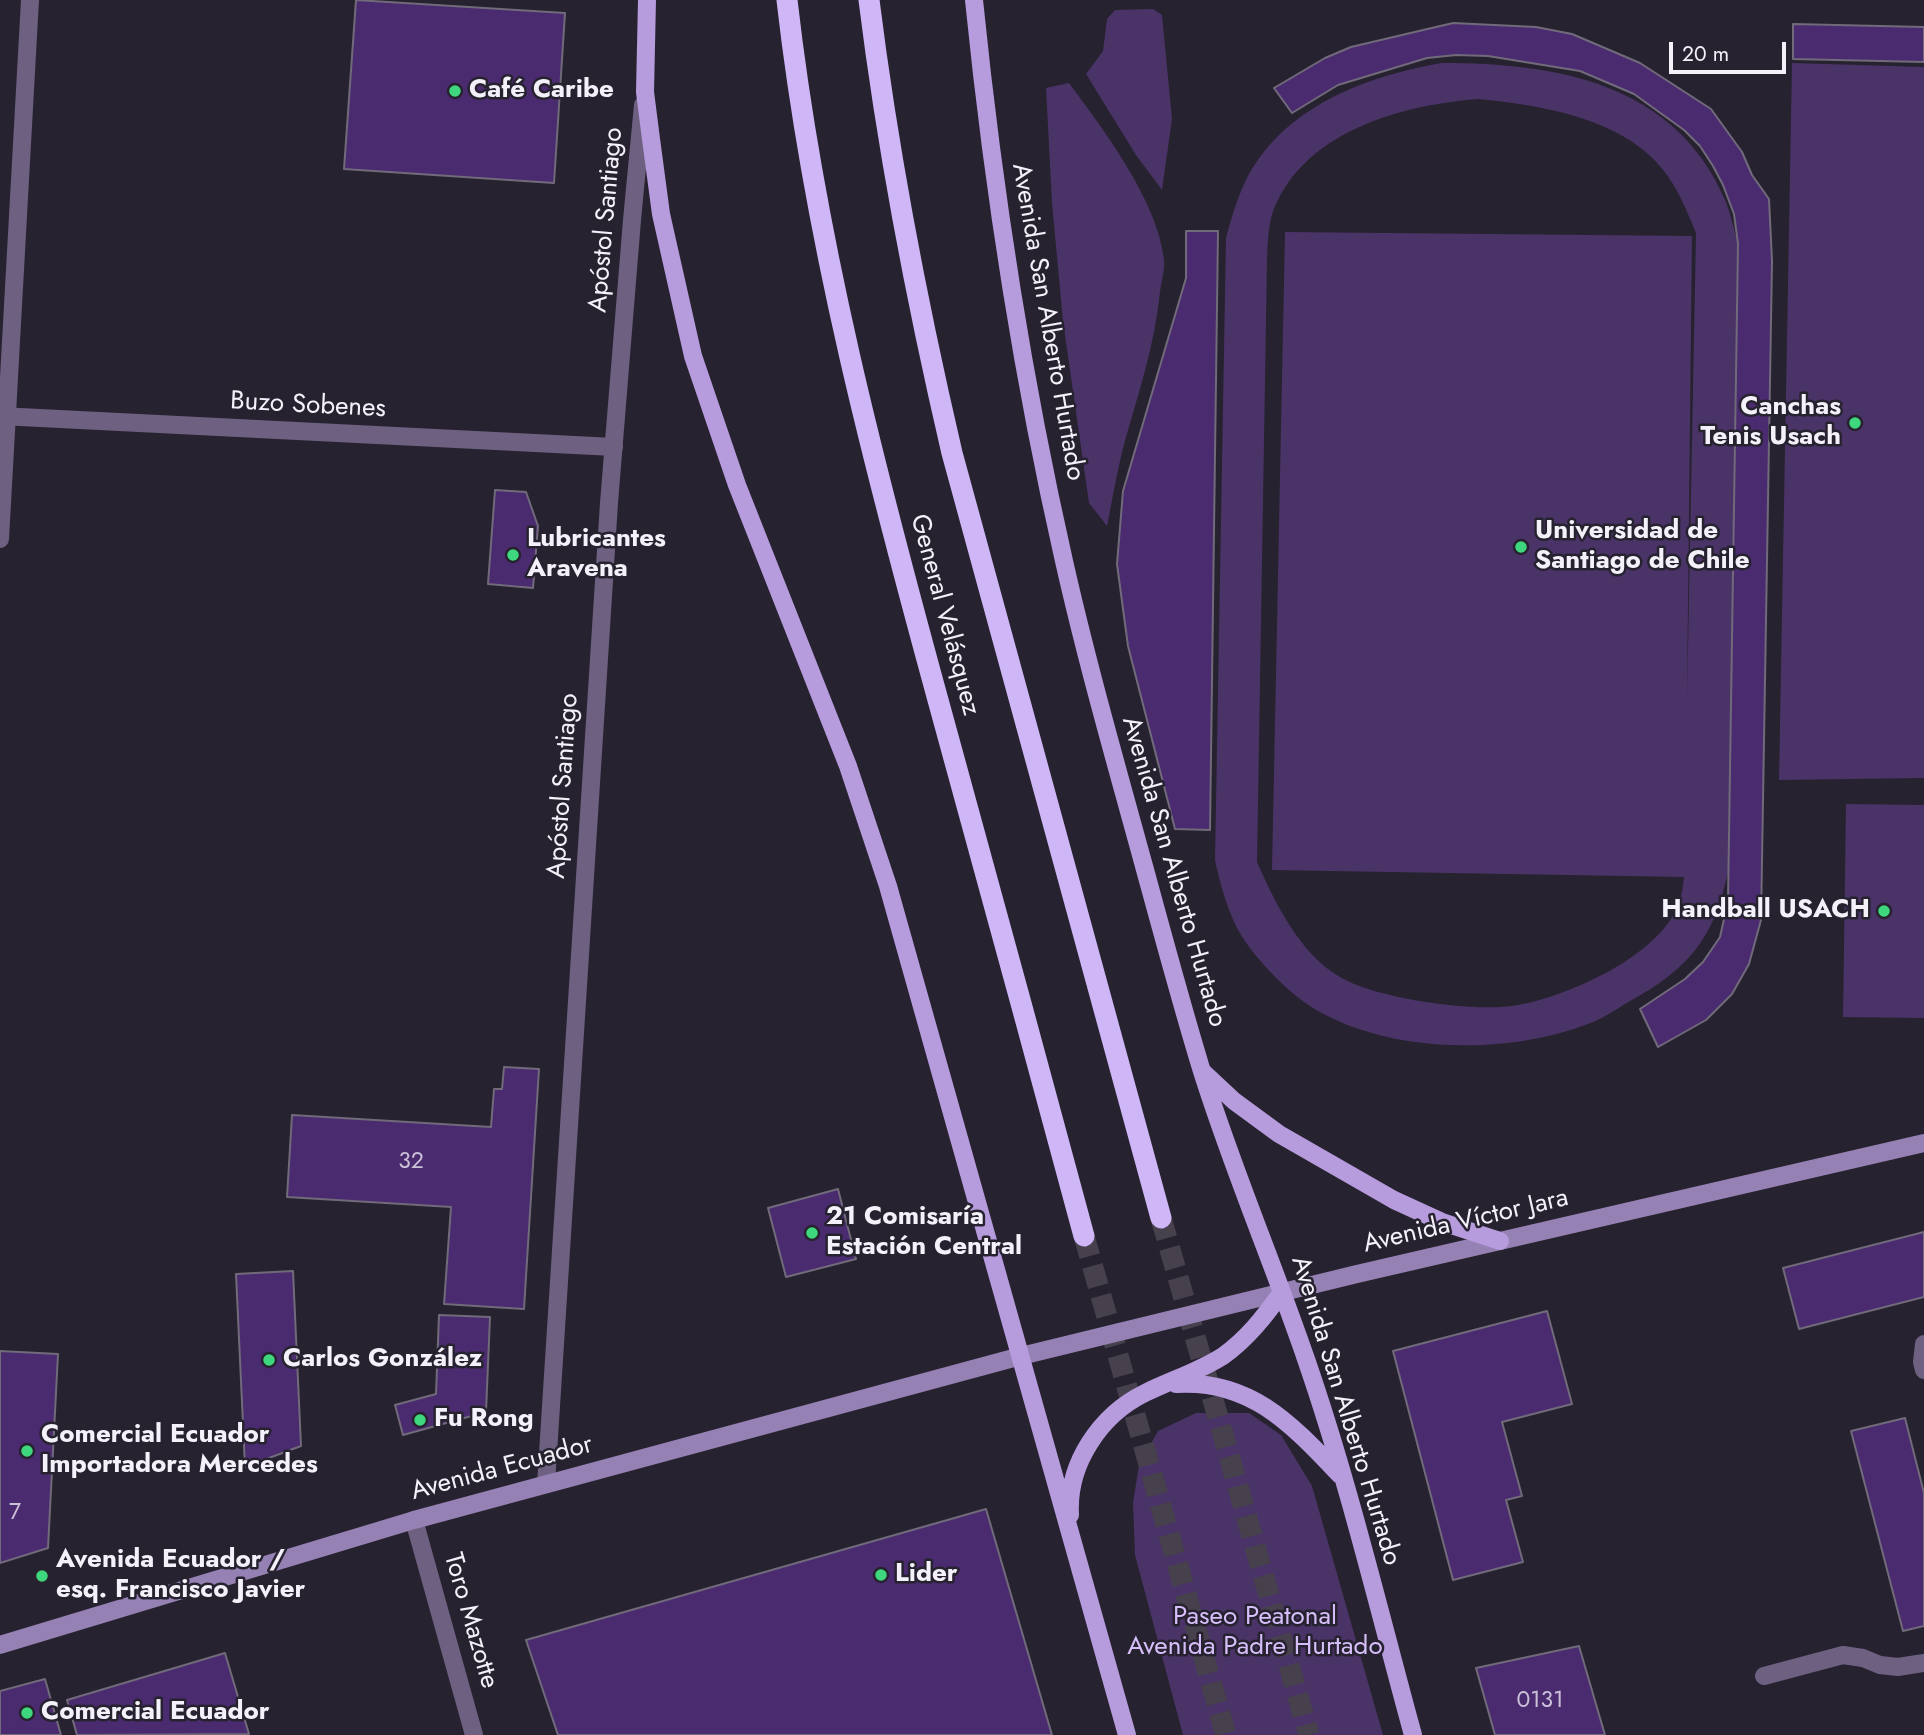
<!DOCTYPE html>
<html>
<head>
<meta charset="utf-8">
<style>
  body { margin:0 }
  #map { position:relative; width:1924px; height:1735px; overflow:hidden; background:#27222f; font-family:Jost,sans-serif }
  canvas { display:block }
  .scale { position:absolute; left:1669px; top:42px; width:117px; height:32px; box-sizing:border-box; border:4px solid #f4f1fa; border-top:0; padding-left:9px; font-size:21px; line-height:24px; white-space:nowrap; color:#f4f1fa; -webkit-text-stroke:5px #27222f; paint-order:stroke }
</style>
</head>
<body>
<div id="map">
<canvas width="1924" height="1735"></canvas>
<div class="scale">20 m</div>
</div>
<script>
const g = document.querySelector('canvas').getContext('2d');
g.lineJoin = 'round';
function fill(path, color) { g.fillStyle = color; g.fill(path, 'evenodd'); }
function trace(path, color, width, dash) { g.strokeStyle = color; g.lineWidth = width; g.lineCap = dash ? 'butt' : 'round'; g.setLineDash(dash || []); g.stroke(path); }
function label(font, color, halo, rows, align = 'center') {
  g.font = font + ' Jost,sans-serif'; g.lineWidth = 5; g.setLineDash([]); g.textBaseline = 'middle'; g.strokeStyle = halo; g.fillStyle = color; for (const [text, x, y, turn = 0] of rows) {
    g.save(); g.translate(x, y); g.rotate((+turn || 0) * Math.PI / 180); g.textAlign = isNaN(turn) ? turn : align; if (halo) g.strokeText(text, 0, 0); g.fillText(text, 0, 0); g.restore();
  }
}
fill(new Path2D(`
  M1153,9L1162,15L1172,119L1162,190L1136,155L1086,74L1103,51L1107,19L1115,10Z
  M1442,63C1557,63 1676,83 1726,202C1731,215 1734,230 1738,244L1728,872C1722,899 1715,922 1699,945C1682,969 1656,987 1630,1001C1618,1008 1606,1017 1593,1022C1510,1056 1383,1055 1307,1004C1283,988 1249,952 1236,926C1226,905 1220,883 1215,860L1226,238C1231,219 1237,199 1245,182C1282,107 1366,76 1442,63ZM1478,99C1542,105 1628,119 1667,175C1680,193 1688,214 1696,233L1687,699L1692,236L1285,232L1272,870L1684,877C1683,885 1682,895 1679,903C1661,955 1569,996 1518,1005C1476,1013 1377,999 1340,977C1300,954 1275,903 1257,862L1267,260C1268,241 1268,219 1277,202C1312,129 1404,105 1478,99Z
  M1792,63L1924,67V778L1779,780Z
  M1069,83C1103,129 1158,201 1164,260C1165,270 1161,282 1160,292C1155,342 1140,389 1126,437C1118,466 1113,496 1107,526L1089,503L1063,321L1052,203L1046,88Z
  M1846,804L1924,805V1018L1843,1017Z
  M1196,1413H1249L1281,1435L1312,1486L1383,1735H1183L1135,1555L1133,1503L1139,1465L1158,1431Z`), '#4a3367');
const building = new Path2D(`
  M356,0L565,13L554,183L344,169Z
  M1453,23L1536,27L1572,34L1640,63L1711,109L1742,152L1752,175L1769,199L1772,261L1761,920L1749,964L1732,994L1706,1020L1658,1047L1640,1009L1685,979L1703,962L1720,937L1728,901L1738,244L1734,214L1723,185L1713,166L1700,146L1684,130L1634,94L1580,71L1488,56L1456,55L1427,58L1338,85L1292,113L1274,88L1325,58L1351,47Z
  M1793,24L1924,27V62L1793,59Z
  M1186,231H1218L1210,830L1175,829L1128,646L1117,564L1123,491L1186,278Z
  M495,490L526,492L538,526L533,588L488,584Z
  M504,1067L539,1069L524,1309L444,1304L451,1207L287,1197L292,1115L491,1127L494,1089H502Z
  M838,1189L856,1259L786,1277L768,1208Z
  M1924,1232V1297L1799,1329L1783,1268Z
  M293,1271L301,1446L245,1467L236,1274Z
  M1547,1311L1572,1404L1502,1422L1522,1496L1506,1500L1523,1562L1453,1580L1393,1351Z
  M439,1315L490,1317L486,1412L403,1435L395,1405L436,1394Z
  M0,1351L58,1354L48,1548L0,1563Z
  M1905,1418L1924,1493V1626L1903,1631L1851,1431Z
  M986,1509L1052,1735H558L526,1640Z
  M1579,1646L1605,1735H1495L1476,1668Z
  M225,1653L249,1734L77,1735L67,1700Z
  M45,1679L61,1735H0V1691Z`);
fill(building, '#4b2b6f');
trace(building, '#706a7a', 2);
trace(new Path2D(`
  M1161,1218L1309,1735
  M1084,1236L1226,1735`), '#46414d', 21, [21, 10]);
trace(new Path2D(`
  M1924,1344L1922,1362L1924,1370
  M1764,1676L1843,1655L1863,1658L1880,1665L1898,1667L1924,1663`), '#6d6080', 18);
trace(new Path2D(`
  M0,416L614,447`), '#6d6080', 18);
trace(new Path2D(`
  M0,539L30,0
  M546,1484L609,503L632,220L643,105
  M414,1520L474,1735`), '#6d6080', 18);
trace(new Path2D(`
  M0,1645L414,1520L1021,1356L1357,1274L1924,1143`), '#9681b4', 18);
trace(new Path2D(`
  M647,0L645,92L651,139L661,214L693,356L737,485L848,766L888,886L1127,1735
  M974,0C993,188 1022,376 1064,561C1087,663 1116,764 1144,866C1162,932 1180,999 1200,1065C1231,1166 1273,1262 1307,1362C1349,1484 1379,1611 1413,1735
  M1204,1073L1234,1101L1279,1134L1394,1200L1442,1222L1500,1241
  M1176,1384C1251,1379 1292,1425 1340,1475
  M1070,1515C1067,1464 1100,1415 1145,1393C1171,1380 1198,1372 1223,1356C1247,1339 1265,1316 1282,1292`), '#b69bdd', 18);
trace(new Path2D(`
  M787,0C814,238 875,470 938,700C987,879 1036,1057 1084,1236
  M869,0C888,153 917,303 952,453L1161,1218`), '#cfb6f6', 21);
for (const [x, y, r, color] of [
  [455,91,7,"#3ed77d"],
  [1855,423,7,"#3ed77d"],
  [1521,547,7,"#3ed77d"],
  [513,555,7,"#3ed77d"],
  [1884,911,7,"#3ed77d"],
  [812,1233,7,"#3ed77d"],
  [269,1360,7,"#3ed77d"],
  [420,1420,7,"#3ed77d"],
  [27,1451,7,"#3ed77d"],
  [881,1575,7,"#3ed77d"],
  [42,1576,7,"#3ed77d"],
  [27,1713,7,"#3ed77d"]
]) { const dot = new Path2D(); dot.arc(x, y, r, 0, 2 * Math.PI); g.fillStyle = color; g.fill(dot); trace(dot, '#27222f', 2.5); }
label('23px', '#cac0d7', null, [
  ["32",411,1162],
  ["7",15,1513],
  ["0131",1540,1701]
]);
label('bold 26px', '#f4f1fa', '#27222f', [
  ["Café Caribe",469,91],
  ["Canchas",1841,408,"right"],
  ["Tenis Usach",1841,438,"right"],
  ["Universidad de",1535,532],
  ["Santiago de Chile",1535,562],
  ["Lubricantes",527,540],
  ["Aravena",527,570],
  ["Handball USACH",1870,911,"right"],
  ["21 Comisaría",826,1218],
  ["Estación Central",826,1248],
  ["Carlos González",283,1360],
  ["Fu Rong",434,1420],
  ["Comercial Ecuador",41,1436],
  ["Importadora Mercedes",41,1466],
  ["Avenida Ecuador /",56,1561],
  ["esq. Francisco Javier",56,1591],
  ["Lider",895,1575],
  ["Comercial Ecuador",41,1713]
], 'left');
label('26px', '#f4f1fa', '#27222f', [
  ["Apóstol Santiago",607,220,-85],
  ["Avenida San Alberto Hurtado",1047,322,80],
  ["Buzo Sobenes",308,406,3],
  ["General Velásquez",944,615,75],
  ["Apóstol Santiago",564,786,-86],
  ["Avenida San Alberto Hurtado",1173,872,74],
  ["Avenida Víctor Jara",1466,1222,-13],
  ["Avenida San Alberto Hurtado",1345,1411,73],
  ["Avenida Ecuador",502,1469,-15],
  ["Toro Mazotte",470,1621,74]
]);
label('26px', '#d6befa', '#27222f', [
  ["Paseo Peatonal",1255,1618],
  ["Avenida Padre Hurtado",1255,1648]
]);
</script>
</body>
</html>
